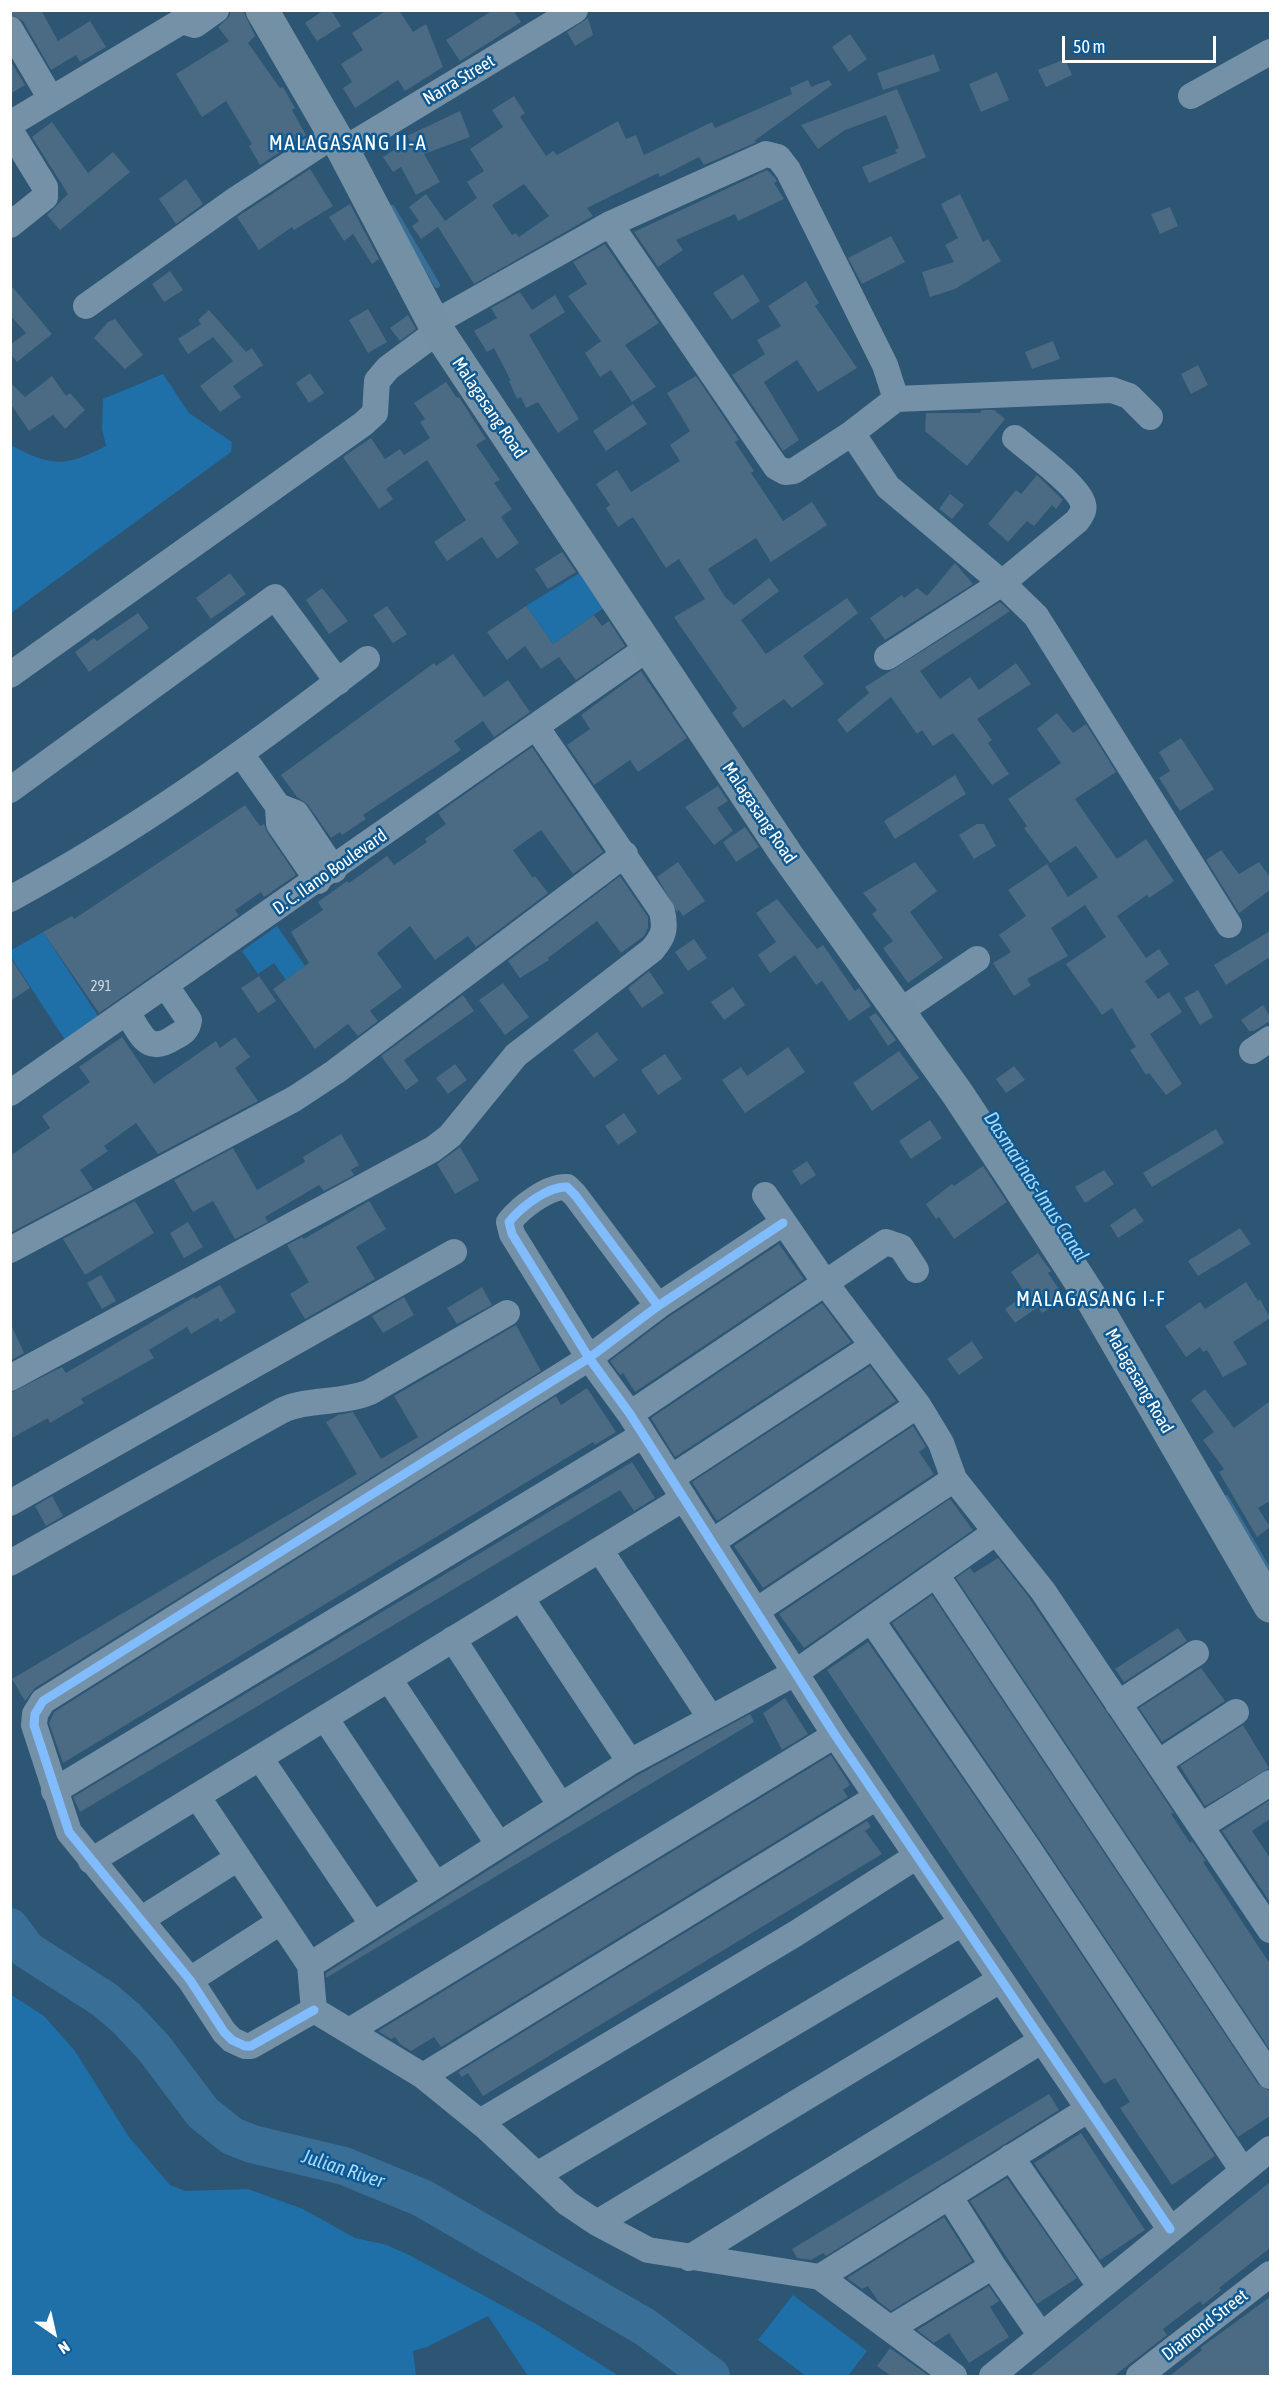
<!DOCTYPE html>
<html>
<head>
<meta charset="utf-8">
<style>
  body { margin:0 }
  #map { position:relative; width:1281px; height:2387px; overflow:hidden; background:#2d5574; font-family:"Asap Condensed",sans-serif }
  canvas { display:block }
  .frame { position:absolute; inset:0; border:12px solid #fff; pointer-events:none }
  .north { position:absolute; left:24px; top:2303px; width:60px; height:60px; -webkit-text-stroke:4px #0f5992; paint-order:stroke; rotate:146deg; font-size:16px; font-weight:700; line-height:24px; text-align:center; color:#fff }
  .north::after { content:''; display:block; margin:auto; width:21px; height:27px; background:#fff; clip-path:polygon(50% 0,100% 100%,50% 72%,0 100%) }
  .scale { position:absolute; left:1062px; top:36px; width:154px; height:27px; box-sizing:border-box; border:3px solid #fff; border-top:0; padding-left:8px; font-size:18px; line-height:21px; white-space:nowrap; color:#fff; -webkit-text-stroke:4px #0f5992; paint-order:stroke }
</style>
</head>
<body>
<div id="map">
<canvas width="1281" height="2387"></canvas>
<div class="frame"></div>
<div class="north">N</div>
<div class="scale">50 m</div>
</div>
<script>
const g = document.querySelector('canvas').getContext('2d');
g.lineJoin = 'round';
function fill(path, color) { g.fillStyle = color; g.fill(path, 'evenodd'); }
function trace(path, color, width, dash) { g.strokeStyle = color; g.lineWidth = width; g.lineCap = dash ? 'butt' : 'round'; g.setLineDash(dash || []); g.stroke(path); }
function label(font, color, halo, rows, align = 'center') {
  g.font = font + ' "Asap Condensed",sans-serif'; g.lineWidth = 5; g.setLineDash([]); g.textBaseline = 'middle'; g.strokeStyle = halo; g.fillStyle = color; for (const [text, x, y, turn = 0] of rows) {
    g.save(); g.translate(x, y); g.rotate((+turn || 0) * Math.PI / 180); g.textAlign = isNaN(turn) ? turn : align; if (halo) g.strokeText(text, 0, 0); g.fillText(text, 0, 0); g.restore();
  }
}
fill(new Path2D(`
  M163,374L189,413L232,442L231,452L11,613V445C51,467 65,467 106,446L102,429L103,399Z
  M581,572L605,607L553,644L526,606Z
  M277,926L305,966L286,980L274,963L258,974L242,951Z
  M43,932L98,1016L65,1040L11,957L10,951Z
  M10,1994L44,2016L75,2051L129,2137L170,2185L185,2191L248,2189L303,2209L355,2238L387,2245L409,2255L538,2325L619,2376H528L488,2316L427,2347L413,2351L416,2376H11Z
  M793,2295L867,2351L848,2376H806L758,2340Z`), '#1f6fa8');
trace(new Path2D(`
  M392,208L437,285
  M1226,1498L1270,1573`), '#396e97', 6);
trace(new Path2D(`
  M10,1927L27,1950L105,2000L126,2018L154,2048L203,2113L232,2136L252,2144L344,2166L422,2198L645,2327L711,2376`), '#396e97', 38);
fill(new Path2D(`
  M10,10H41L58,41L90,21L106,47L80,62L76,55L51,70L23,21L10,14Z
  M231,10H243L255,36L248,43L280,88L283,87L295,108L292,110L306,135L260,165L249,146L252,144L226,101L202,117L176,74L229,41L218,27L229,17Z
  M324,10H331L341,26L317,41L305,23Z
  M387,10H399L413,32L426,24L443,67L405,91L398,80L355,108L343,88L352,82L341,64L363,50L352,33Z
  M493,10H513L521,22L460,61L446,40Z
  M588,18L593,35L575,46L567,32Z
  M850,34L867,59L849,72L832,47Z
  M934,54L940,71L883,90L877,73Z
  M1065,59L1072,75L1046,87L1038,70Z
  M10,60L25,85L10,94Z
  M997,72L1009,100L981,112L969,84Z
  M808,80L811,87L829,80L832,85L754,141L757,142L704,165L699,157L660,177L658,173L587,208L593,216L474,284L438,227L421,239L412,226L419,221L409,207L426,194L445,221L477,198L467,182L484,171L470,149L503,127L492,110L514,96L525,113L520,117L546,156L553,151L557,155L618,121L626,139L636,135L644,155L712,122L715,128L792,94L790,88ZM524,184L549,216L519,237L516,233L512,235L492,205Z
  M897,89L926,157L869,183L862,167L897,153L895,150L899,148L886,115L845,130L818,149L801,125Z
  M460,111L470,137L424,154L440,182L416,195L401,167L393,172L383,157L410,140L407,136Z
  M52,122L88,173L113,152L130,172L60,230L47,215L68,194L32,137Z
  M310,169L333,206L294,230L292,227L259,250L237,217Z
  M767,170L775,178L777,181L774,183L784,199L738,221L735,214L676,240L683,250L658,267L634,232Z
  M186,179L203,204L176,224L159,199Z
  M960,194L983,242L988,239L1001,261L955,289L930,297L922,272L954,262L945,245L958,238L941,204Z
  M350,204L379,259L372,264L353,234L344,241L329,217Z
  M1170,207L1178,226L1160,234L1151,214Z
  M891,236L905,262L862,284L848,258Z
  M605,244L659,323L625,345L656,387L632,402L611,370L600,377L585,353L601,341L568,296L587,284L573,262Z
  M170,271L183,290L164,302L152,284Z
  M743,274L760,301L732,320L713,293Z
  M806,281L819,303L815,306L857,368L818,392L797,360L764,382L799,440L783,451L732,375L765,354L757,340L781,326L768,306Z
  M10,284L52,334L17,362L10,353V345L26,333L10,315Z
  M520,292L532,310L555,295L565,312L529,335L579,419L558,433L538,402L526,408L521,397L517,399L509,381H511L494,348L487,352L474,331L497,318L491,308Z
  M368,309L387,342L368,353L349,320Z
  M209,310L246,352L252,348L263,365L233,386L241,397L220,412L200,386L233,361L213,337L188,354L178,339L201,324L198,320Z
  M408,315L416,329L400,341L390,328Z
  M115,319L143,355L125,369L94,338L108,322Z
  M1053,341L1060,359L1032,369L1025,352Z
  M1198,365L1208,385L1191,394L1181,374Z
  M310,373L324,393L309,403L296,383Z
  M52,376L66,396L70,393L85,410L65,429L53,415L29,431L10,403V382L25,397Z
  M696,376L739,440L735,442L754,471L751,473L783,521L812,502L827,525L771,562L756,538L708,569L725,597L734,605L769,578L779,591L741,620L766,654L847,598L858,613L803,656L824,684L792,708L784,699L743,728L732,713L737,708L674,617L705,599L679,559L666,568L633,517L618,527L606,508L610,505L596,484L617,470L631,492L680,461L670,445L690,431L667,393Z
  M446,382L457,398L459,397L486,439L476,445L500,480L494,483L512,509L501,517L519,543L497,559L482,537L447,561L434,542L466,520L427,460L386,489L393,499L379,509L343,457L371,438L385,459L400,449L404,455L430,438L420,422L425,419L414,403Z
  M633,404L647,424L606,451L593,431Z
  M982,410H994L1005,419L967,466L925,431L926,413H980Z
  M1037,475L1063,500L1056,509L1052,505L1034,526L1027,521L1008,542L988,524L1016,490L1021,494Z
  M950,494L964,505L952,519L939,509Z
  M562,552L576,572L548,589L535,569Z
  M955,563L973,584L885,640L870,618L902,595L904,598L917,588L927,596Z
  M230,573L246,594L211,619L196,598Z
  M322,588L348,621L329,634L306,600Z
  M1000,602L1010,611L920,671L940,699L970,677L979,690L1016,663L1031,684L977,719L992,740L988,743L1009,774L992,785L953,733L933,746L922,730L917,734L891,697L847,733L837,720L869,693L865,687Z
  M387,606L407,634L393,643L373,615Z
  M526,606L553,644L594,615L602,626L609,621L625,646L576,680L559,657L541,669L525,646L507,660L487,632Z
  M138,613L149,628L89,672L75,652L94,638L97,641Z
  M453,654L484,697L508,680L530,712L494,737L483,721L454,741L461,750L363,815L366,819L342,835L340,832L331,838L308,805L297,797L281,775L434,663L436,666Z
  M641,671L687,738L638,772L630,760L594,785L567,745L590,729L581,715Z
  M1057,713L1073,733L1086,724L1116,772L1075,799L1117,859L1146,839L1174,881L1149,898L1147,895L1117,916L1146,958L1159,949L1169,964L1145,981L1158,999L1169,992L1182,1012L1150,1034L1182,1084L1166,1095L1149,1073L1146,1075L1130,1050L1136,1047L1112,1008L1102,1015L1066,964L1106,937L1085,905L1051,928L1068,956L1027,979L1031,985L1014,996L993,963L1011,952L999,935L1026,916L1008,890L1047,864L1068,897L1098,877L1076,846L1050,863L1024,828L1027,826L1008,799L1061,763L1037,729Z
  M1181,738L1214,789L1180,811L1159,778L1170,771L1159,752Z
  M532,747L603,852L573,874L541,830L513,850L533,878L535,876L548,893L476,947L468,936L435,960L410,926L377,953L402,987L370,1011L378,1021L358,1036L348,1024L315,1049L273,989L309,963L291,932L323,910L318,902L347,881L349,883L387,856L394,865L427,842L425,839L446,824L438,813Z
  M955,775L966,794L895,839L884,821Z
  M718,786L728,801L717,808L733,831L714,845L685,807Z
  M245,805L260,826L264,824L267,832L296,875L264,897L261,892L235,910L239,915L99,1013L43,932L72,916L74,919Z
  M977,824H984L996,846L974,859L959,835Z
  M745,827L759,847L736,862L723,842Z
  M1221,850L1239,874L1259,862L1270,877V890L1239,913L1206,860Z
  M678,862L705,901L683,916L679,910L677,912L657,877Z
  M915,862L937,891L910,912L943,958L908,983L883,948L893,941L872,914L877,910L863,893Z
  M620,876L648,917V928L644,936L621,953L597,921L548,958L549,960L520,978L508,961Z
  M777,899L817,949L823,945L855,991L859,988L871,1006L849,1021L822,981L816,985L795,955L770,973L758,955L776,942L756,913Z
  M1270,931V957L1226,985L1214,965Z
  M694,939L707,958L688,971L675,952Z
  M10,957L30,988L10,1001Z
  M649,971L664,993L642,1008L628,988Z
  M259,976L276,1001L258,1013L241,988Z
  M503,983L529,1017L505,1035L479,1000Z
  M733,987L745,1005L724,1020L711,1002Z
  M1198,990L1213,1017L1200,1025L1184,998Z
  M463,995L474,1011L404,1060L419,1081L406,1090L381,1056Z
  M1263,1005L1270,1016V1021L1254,1031H1249L1241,1020Z
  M876,1013L896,1040L888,1046L869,1017Z
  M597,1032L618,1060L594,1078L573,1050Z
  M122,1037L154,1084L216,1041L220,1048L235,1037L250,1057L235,1068L258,1101L158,1154L136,1123L104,1146L108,1151L80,1170L93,1189L10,1233V1156L50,1128L42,1116L90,1082L79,1067Z
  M788,1047L805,1072L745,1113L722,1080L741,1067L747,1076Z
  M899,1051L919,1078L872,1111L853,1083Z
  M665,1054L682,1079L658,1095L641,1070Z
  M455,1064L467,1080L448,1094L436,1078Z
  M1014,1066L1025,1080L1006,1093L996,1079Z
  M624,1113L637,1132L618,1145L605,1126Z
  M930,1120L942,1138L911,1159L899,1141Z
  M1216,1129L1224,1143L1152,1187L1143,1173Z
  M341,1134L359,1165L351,1170L354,1175L324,1191L319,1185L265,1217L268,1222L235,1239L213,1201L193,1212L174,1180L233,1148L257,1190L305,1162L303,1157Z
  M460,1147L479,1180L455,1194L437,1164Z
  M807,1161L816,1175L801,1185L792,1171Z
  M983,1166L1007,1202L954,1239L939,1217L936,1219L926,1204L952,1184L954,1186Z
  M1104,1170L1114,1184L1085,1203L1075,1187Z
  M135,1201L154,1233L85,1275L63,1239Z
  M369,1201L386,1229L356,1247L375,1279L305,1319L290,1294L309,1282L287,1245L302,1237L304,1239Z
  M1135,1208L1144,1221L1118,1238L1110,1225Z
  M188,1222L203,1247L184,1258L170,1233Z
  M1240,1228L1251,1244L1198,1276L1188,1261Z
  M779,1244L804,1279L635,1392L623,1373L620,1375L610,1361L667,1318Z
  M1038,1253L1051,1271L1048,1273L1065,1298L1042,1313L1038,1307L1015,1323L1005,1309L1026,1294L1011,1272Z
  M101,1275L116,1301L102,1309L87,1283Z
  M1246,1282L1258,1301L1260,1299L1270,1318L1233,1342L1247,1364L1223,1377L1207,1350L1203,1352L1200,1347L1186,1357L1165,1326L1200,1302L1205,1309Z
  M220,1285L236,1312L220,1322L218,1318L191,1334L187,1327L149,1350L154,1358L81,1399L84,1403L50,1423L48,1418L10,1439V1393L62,1367L66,1373L194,1297L195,1299Z
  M482,1287L492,1305L457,1324L447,1308Z
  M404,1297L414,1315L383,1333L372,1316Z
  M822,1303L851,1342L675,1457L651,1418Z
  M10,1322L24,1353L10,1361Z
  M516,1325L541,1371L35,1688L25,1701L12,1679L357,1474L326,1422L338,1415L353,1412L381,1459L418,1437L394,1396Z
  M972,1341L983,1358L959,1375L947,1359Z
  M870,1366L896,1401L717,1521L692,1482Z
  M587,1388L616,1432L595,1445L593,1442L63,1763L49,1723L54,1712L556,1396L561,1405Z
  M1205,1389L1234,1428L1270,1401V1501L1258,1508L1270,1527L1257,1537L1219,1472L1224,1469L1203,1440L1214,1432L1191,1400Z
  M913,1426L926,1447L919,1452L934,1474L763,1588L734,1546Z
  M632,1462L655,1498L634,1511L620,1490L80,1812L73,1797Z
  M52,1496L63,1516L46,1526L35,1506Z
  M950,1499L973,1530L804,1648L779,1614Z
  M998,1558L1028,1596L1112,1720L1174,1813L1171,1814L1190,1843L1192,1841L1206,1861L1203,1862L1270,1964V2050L956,1578L970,1568L974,1573Z
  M932,1595L1258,2084L1270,2091V2116L1238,2137L1040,1840L892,1623Z
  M1178,1628L1187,1641L1124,1682L1115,1669Z
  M868,1642L1016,1856L1215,2156L1172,2185L1120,2108L1130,2102L1115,2078L1104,2084L827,1670Z
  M1201,1668L1225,1701L1162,1742L1139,1708Z
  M785,1698L808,1734L782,1750L763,1713Z
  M750,1714L754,1722L326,1978V1973L638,1775Z
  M1243,1725L1269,1768L1205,1806L1180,1766Z
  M831,1755L850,1785L843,1790L848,1797L441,2047L434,2037L411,2051L400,2044L395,2037L391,2039L378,2031Z
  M1270,1800V1819L1252,1831L1270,1858V1902L1222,1831Z
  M867,1821L871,1827L865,1831L882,1854L483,2096L468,2073L462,2077L458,2072Z
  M1049,2094L1059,2110L826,2256L823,2253L811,2260L797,2258L792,2249Z
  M1081,2133L1145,2230L1100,2260L1034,2163Z
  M1007,2178L1077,2278L1037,2304L970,2201Z
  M1270,2182V2248L1219,2288L1221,2290L1203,2305L1200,2301L1163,2329L1167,2335L1114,2376H1030Z
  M944,2217L972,2261L891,2311L878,2301L868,2286L862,2289L847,2278Z
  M989,2286L999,2301L990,2307L1009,2337L969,2363L949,2333L934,2343L917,2330Z
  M1270,2297V2376H1170L1202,2350L1200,2348Z
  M890,2348L929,2376H891L877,2366Z`), '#4a6b83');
trace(new Path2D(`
  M10,29L51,99
  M1191,96L1270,52
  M10,124L182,21L195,25L216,10
  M10,130L45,187V197L10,225
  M343,150L575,10
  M86,306L235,200L334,135
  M434,323L610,224L766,154L778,157L788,170L885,365L896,399L852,433L794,471L785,472L776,467L610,224
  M896,399L1112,390L1129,396L1150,417
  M852,433L888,487L1002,583L1036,616L1229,925
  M887,657L1002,583L1077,521C1081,515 1085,511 1083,504C1079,486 1030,451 1015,438
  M10,675L363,424L375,413L377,381L388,368L438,331
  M241,754L278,806L296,813L334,870
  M10,790L275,597L338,682
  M278,806L279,824L318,881
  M10,899C136,831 253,747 367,659
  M899,1012L977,959
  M127,1013C142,1034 146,1056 175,1037C182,1033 188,1030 189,1020L166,986
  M1252,1051L1270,1039
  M10,1093L648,648
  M765,1195L826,1284L918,1405L941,1443L954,1479L1043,1591L1270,1930
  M10,1250L294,1099L335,1072L625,854
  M658,1306L575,1195L567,1187C548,1186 521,1207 509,1222L512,1234L589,1358L630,1414L835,1735L1170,2229
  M10,1378L433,1149L450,1136L516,1055L652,950C664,936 666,929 662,911L537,728
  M630,1414L886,1242L901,1247L916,1270
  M671,1478L873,1346
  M10,1503L454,1252
  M712,1542L918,1405
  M600,1550L710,1717
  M10,1563L281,1411C308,1398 341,1404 370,1392L507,1313
  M937,1576L1270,2076
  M521,1598L630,1762
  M756,1611L954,1479
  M872,1621L1028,1848L1243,2171
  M453,1639L561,1806
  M389,1679L499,1845
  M1118,1704L1196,1653
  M325,1718L436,1885
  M260,1758L373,1925
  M1158,1763L1236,1712
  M54,1791L643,1435
  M197,1796L310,1965L314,2010
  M1201,1826L1270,1783
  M91,1861L684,1498
  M142,1919L238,1858
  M310,1965L630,1762L795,1673L996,1532
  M190,1980L280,1922
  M314,2010L251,2046H245L232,2040L224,2032L190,1980L69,1832L34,1725L35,1714L43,1701L589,1358L658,1306L783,1223
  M314,2010L423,2076L487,2128L567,2203L597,2223L648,2250L820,2277L954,2376
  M349,2031L835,1735
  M423,2076L877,1797
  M480,2122L795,1934L917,1856
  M1011,2157L1100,2286
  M537,2175L962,1923
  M949,2196L993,2266L1040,2334
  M597,2223L1000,1980
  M689,2258L1041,2041
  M820,2277L1089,2109
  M891,2328L993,2266
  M992,2376L1270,2149
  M1139,2376L1270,2274`), '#7491a7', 26);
trace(new Path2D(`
  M262,10L343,150L438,331L786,854L957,1093L1012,1176L1093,1301L1270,1606`), '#7490a5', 33);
trace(new Path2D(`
  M658,1306L575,1195L567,1187C548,1186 521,1207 509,1222L512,1234L589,1358L630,1414L835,1735L1170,2229
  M314,2010L251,2046H245L232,2040L224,2032L190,1980L69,1832L34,1725L35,1714L43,1701L589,1358L658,1306L783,1223`), '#80bcff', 9);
label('15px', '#d2dae0', null, [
  ["291",101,986]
]);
label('18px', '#fff', '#0f5992', [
  ["Narra Street",459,80,-31],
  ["Malagasang Road",489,408,56],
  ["Malagasang Road",759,813,56],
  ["D. C. Ilano Boulevard",330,872,-35],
  ["Malagasang Road",1139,1381,60],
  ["Diamond Street",1205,2325,-38]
]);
label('italic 20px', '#a5d8fb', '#0f5992', [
  ["Dasmarinas-Imus Canal",1036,1187,57],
  ["Julian River",343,2169,18]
]);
g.letterSpacing = '1.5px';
label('21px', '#fff', '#0f5992', [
  ["MALAGASANG II-A",348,143],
  ["MALAGASANG I-F",1091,1299]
]);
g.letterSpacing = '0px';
</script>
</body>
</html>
